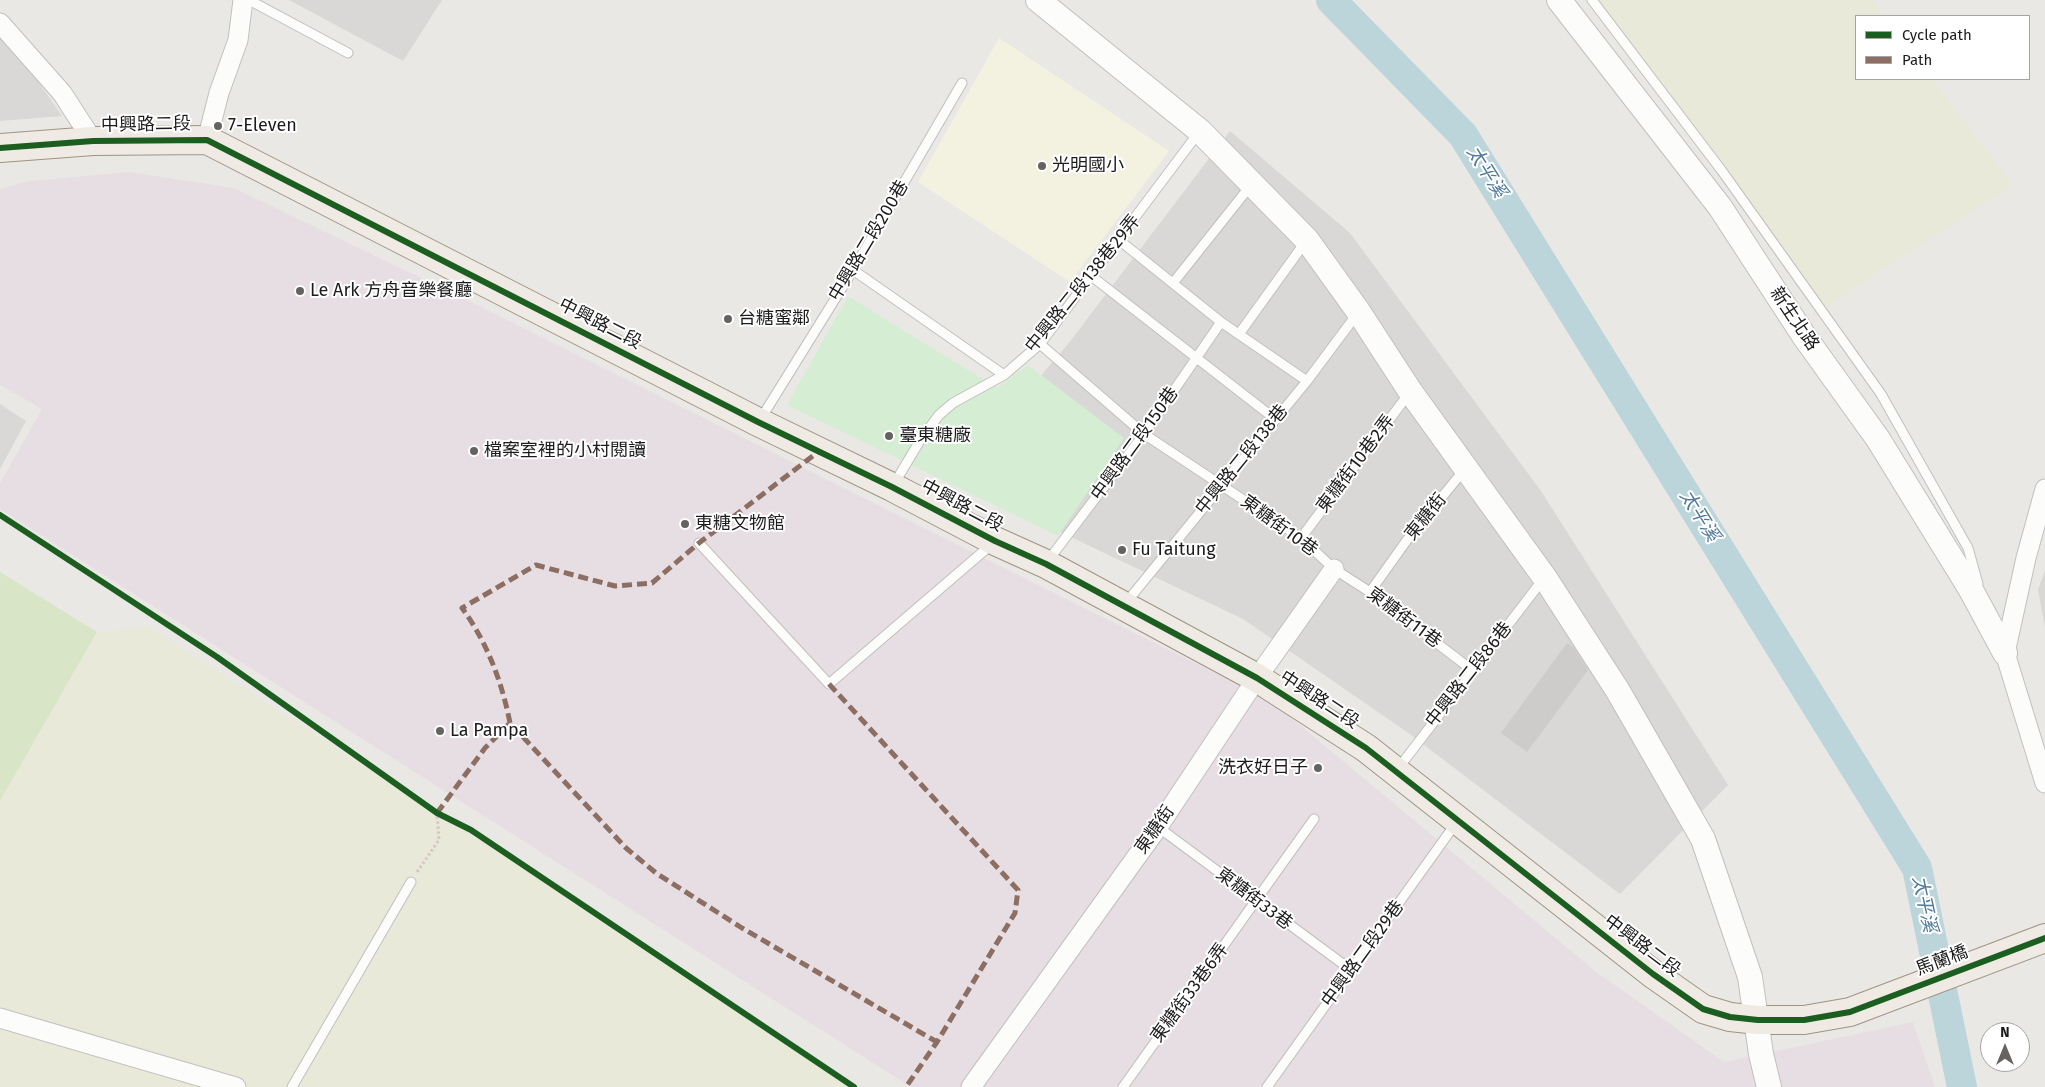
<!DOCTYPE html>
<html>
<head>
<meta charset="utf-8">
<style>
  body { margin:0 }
  #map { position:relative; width:2045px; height:1087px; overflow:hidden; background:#eae8e5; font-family:"Fira Sans",sans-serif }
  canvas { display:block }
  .legend { position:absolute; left:1855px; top:15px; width:175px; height:65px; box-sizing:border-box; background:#fff; border:1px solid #a4a4a4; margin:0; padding:6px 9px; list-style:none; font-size:15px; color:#1c1c1c }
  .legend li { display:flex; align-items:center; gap:10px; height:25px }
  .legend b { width:25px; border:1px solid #a4a4a4 }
  .north { position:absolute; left:1980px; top:1022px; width:50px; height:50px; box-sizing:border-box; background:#fff; border:1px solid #a4a4a4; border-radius:50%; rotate:0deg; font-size:14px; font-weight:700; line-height:20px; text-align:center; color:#1c1c1c }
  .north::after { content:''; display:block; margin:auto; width:18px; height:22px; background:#646362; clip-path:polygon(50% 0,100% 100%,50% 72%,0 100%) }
</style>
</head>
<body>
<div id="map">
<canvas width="2045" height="1087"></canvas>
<ul class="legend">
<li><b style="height:6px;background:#1b5e20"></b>Cycle path</li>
<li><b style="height:6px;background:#8d6e63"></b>Path</li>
</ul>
<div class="north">N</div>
</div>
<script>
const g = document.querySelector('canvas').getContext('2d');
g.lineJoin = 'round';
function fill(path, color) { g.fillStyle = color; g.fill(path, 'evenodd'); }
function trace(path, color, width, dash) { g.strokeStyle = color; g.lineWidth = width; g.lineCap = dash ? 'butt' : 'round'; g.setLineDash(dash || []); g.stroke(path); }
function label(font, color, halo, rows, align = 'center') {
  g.font = font + ' "Fira Sans","Noto Sans TC",sans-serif'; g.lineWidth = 4; g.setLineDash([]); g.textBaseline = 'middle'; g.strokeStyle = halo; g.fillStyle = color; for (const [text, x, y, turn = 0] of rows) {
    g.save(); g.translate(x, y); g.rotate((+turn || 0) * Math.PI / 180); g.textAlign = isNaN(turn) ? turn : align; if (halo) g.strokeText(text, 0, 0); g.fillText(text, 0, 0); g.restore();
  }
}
fill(new Path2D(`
  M289,0H442L403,61Z
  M0,26L62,116L0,121Z
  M1230,131L1350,233L1541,491L1728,785L1620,894L1407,732L1243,619L951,480L1068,344Z
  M0,404L26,421L0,469Z
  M2045,570V627L2038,590Z`), '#d9d8d6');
fill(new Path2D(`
  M129,172L234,188L471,302L1271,701L1595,971L1724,1062L1913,1022L1935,1087H911L0,509V483L42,409L0,385V189L29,181Z`), '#e7dee4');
fill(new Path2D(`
  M999,38L1169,151L1070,282L918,182Z`), '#f3f2e1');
fill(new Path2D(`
  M1592,0H1872L1884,16H1856V79H1932L2013,185L1821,310Z
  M147,626L437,813L471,830L854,1087H0V801L97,632Z`), '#e9e9d9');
fill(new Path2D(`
  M0,572L97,632L0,801Z`), '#d8e5c6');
fill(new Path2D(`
  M848,296L997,388L1028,365L1124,438L1058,536L787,405Z`), '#d5eed3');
trace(new Path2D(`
  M1331,0L1463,135L1917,868L1962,1087`), '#bbd5da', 30);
fill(new Path2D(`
  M1567,643L1574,648L1588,670L1527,752L1501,733Z`), '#ceccca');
const service = new Path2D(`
  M249,0L348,53
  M1592,0L1722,171L1881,394L1968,548L1978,584
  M1119,240L1221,322L1307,381
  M853,270L1004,375
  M1090,275L1275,419
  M1173,283L1251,185
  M1239,334L1306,241
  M1040,344L1144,434L1301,538L1334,569L1370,592L1472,670
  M760,420L853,270L962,83
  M894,484L921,439L939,415L953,403L1004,375L1040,344L1199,132
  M1301,538L1410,392
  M699,543L829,684L992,544
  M1047,562L1144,434L1221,322
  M1370,592L1407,540L1464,470
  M1125,604L1307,381L1357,314
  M1397,770L1544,578
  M1158,827L1351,970
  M292,1087L411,882
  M1123,1087L1314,819
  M1267,1087L1456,823`);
const minor = new Path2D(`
  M0,23L62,93L93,141
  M207,140L219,93L238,40L243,0
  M2045,489L2026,558L2005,653L2045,783
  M0,1018L236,1087
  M971,1087L1158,827L1257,678L1334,569`);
const tertiary = new Path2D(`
  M1038,0L1200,131L1307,240L1358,311L1410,391L1545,578L1618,691L1703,839L1750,977L1761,1054L1769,1087
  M1559,0L1720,207L1804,336L1878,439L1971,590L2005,653`);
const primary = new Path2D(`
  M0,148L93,141L207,140L758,422L892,487L995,541L1046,564L1257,678L1366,748L1653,974L1703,1009L1730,1017L1758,1020H1804L1850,1012L2045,938`);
trace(service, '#c1c0bf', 11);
trace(minor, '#c1c0bf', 21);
trace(tertiary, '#c1c0bf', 26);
trace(primary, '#9e9484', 30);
trace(new Path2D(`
  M417,872L439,840L437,813`), '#d4c7c6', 3, [2.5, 2.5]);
trace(service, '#fcfcfb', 9);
trace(minor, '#fcfcfb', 19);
trace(tertiary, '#fcfcfb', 24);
trace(primary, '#efeae4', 28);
trace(new Path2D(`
  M829,684L1018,890L1015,913L937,1042L906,1087
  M510,723C502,682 487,642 462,608L536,565L615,586L652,583L699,543L818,452
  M437,813L485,748L510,723L626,848L656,873L742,928L937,1042`), '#8d6e63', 5, [10, 5]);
trace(new Path2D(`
  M0,148L93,141L207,140L758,422L892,487L995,541L1046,564L1257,678L1366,748L1653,974L1703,1009L1730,1017L1758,1020H1804L1850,1012L2045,938
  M0,515L217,657L437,813L471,830L854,1087`), '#1b5e20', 6);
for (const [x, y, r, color] of [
  [218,126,5,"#646362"],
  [1042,166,5,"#646362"],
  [300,291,5,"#646362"],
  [728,319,5,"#646362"],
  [889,436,5,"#646362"],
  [474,451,5,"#646362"],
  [685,524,5,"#646362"],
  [1122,550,5,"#646362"],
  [440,731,5,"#646362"],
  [1318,768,5,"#646362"]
]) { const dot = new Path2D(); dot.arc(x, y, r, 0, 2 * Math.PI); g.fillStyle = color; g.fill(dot); trace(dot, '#fff', 2); }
label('18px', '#1c1c1c', '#fff', [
  ["中興路二段",146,125,-1],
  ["中興路二段200巷",869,241,-59],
  ["中興路二段138巷29弄",1083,284,-51],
  ["新生北路",1794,319,56],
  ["中興路二段",600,324,27],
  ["中興路二段150巷",1135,444,-54],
  ["中興路二段138巷",1242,460,-51],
  ["東糖街10巷2弄",1356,464,-53],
  ["中興路二段",962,506,28],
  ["東糖街",1426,517,-51],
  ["東糖街10巷",1279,526,36],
  ["東糖街11巷",1404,618,37],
  ["中興路二段86巷",1469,675,-52],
  ["中興路二段",1319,700,33],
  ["東糖街",1155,830,-55],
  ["東糖街33巷",1254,899,37],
  ["中興路二段",1642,946,37],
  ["中興路二段29巷",1363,954,-54],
  ["馬蘭橋",1942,961,-21],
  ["東糖街33巷6弄",1190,993,-54]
]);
label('18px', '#1c1c1c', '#fff', [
  ["7-Eleven",228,126],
  ["光明國小",1052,166],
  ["Le Ark 方舟音樂餐廳",310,291],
  ["台糖蜜鄰",738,319],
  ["臺東糖廠",899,436],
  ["檔案室裡的小村閱讀",484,451],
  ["東糖文物館",695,524],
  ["Fu Taitung",1132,550],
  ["La Pampa",450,731],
  ["洗衣好日子",1308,768,"right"]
], 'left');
label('italic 19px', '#4f789a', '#fff', [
  ["太平溪",1486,172,58],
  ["太平溪",1699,516,58],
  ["太平溪",1924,904,78]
]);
</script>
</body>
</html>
